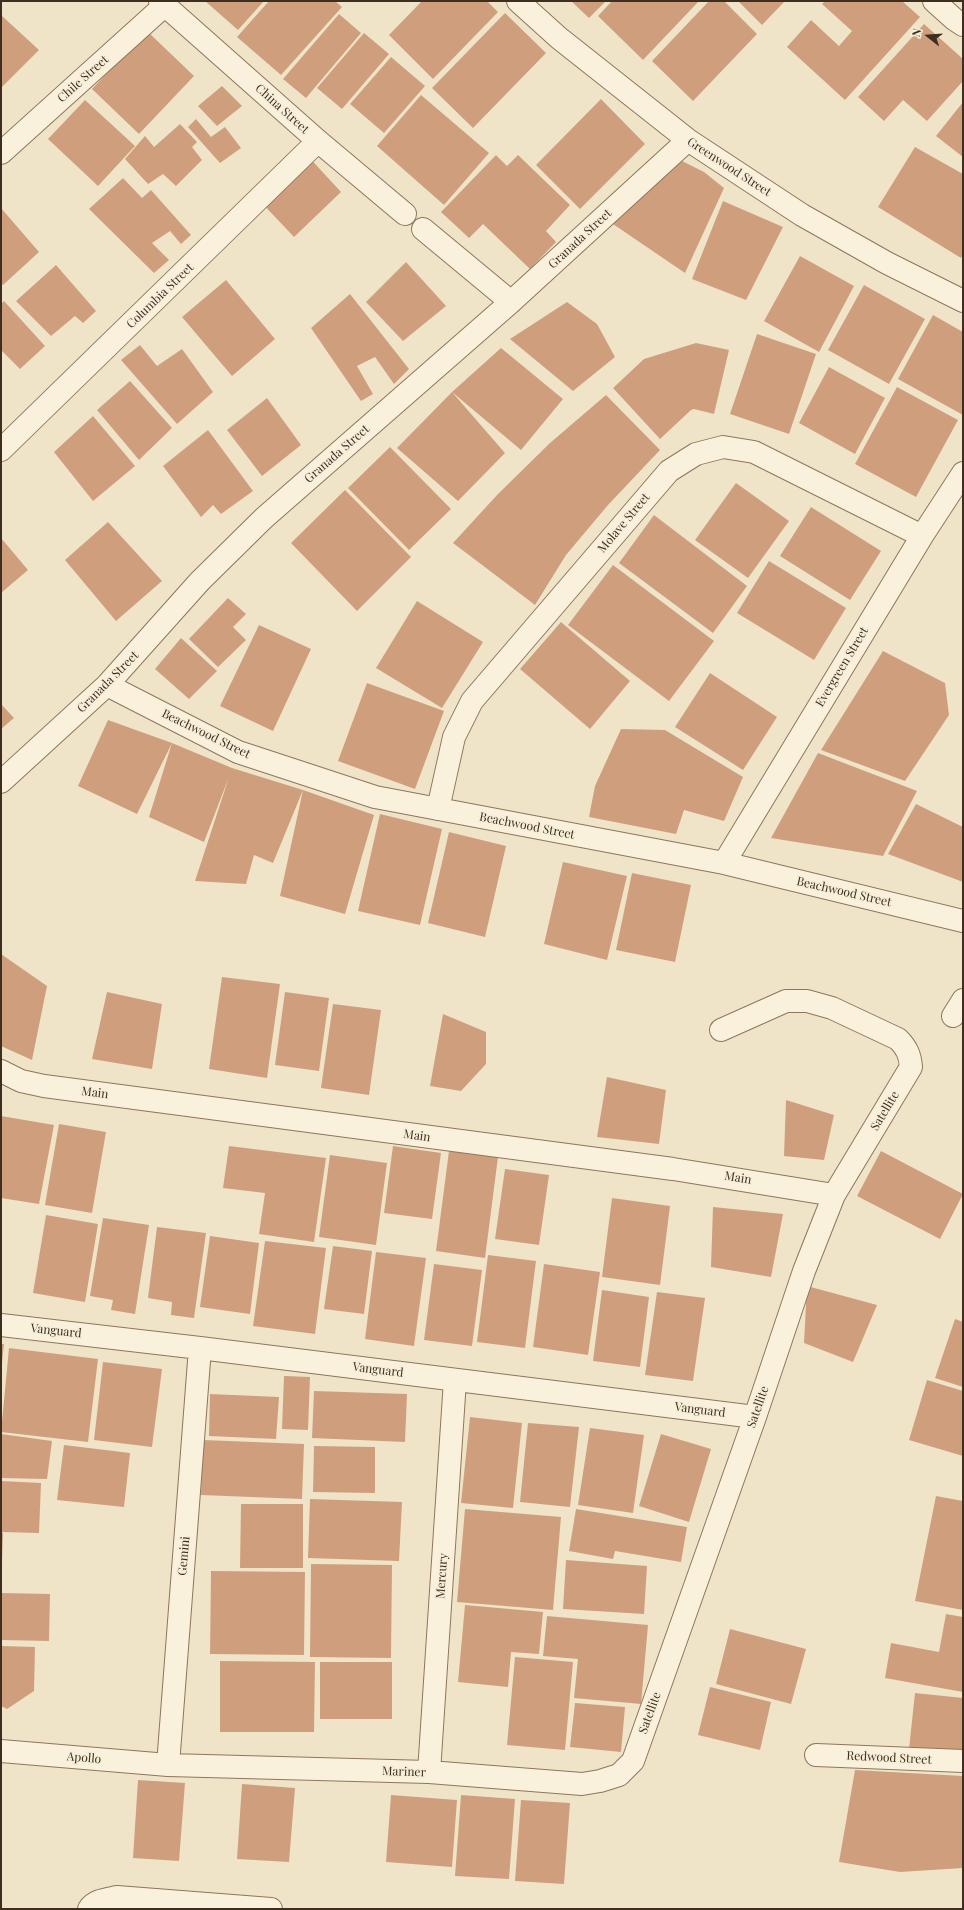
<!DOCTYPE html>
<html>
<head>
<meta charset="utf-8">
<style>
  body { margin:0 }
  #map { position:relative; width:964px; height:1910px; overflow:hidden; background:#f0e4c8; font-family:"Playfair Display",serif }
  canvas { display:block }
  .frame { position:absolute; inset:0; border:2px solid #3d2e20; pointer-events:none }
  .north { position:absolute; left:908px; top:16px; width:40px; height:40px; -webkit-text-stroke:3px #f7eed8; paint-order:stroke; rotate:287deg; font-size:11px; font-weight:700; line-height:16px; text-align:center; color:#3d2e20 }
  .north::after { content:''; display:block; margin:auto; width:14px; height:18px; background:#3d2e20; clip-path:polygon(50% 0,100% 100%,50% 72%,0 100%) }
</style>
</head>
<body>
<div id="map">
<canvas width="964" height="1910"></canvas>
<div class="frame"></div>
<div class="north">N</div>
</div>
<script>
const g = document.querySelector('canvas').getContext('2d');
g.lineJoin = 'round';
function fill(path, color) { g.fillStyle = color; g.fill(path, 'evenodd'); }
function trace(path, color, width, dash) { g.strokeStyle = color; g.lineWidth = width; g.lineCap = dash ? 'butt' : 'round'; g.setLineDash(dash || []); g.stroke(path); }
function label(font, color, halo, rows, align = 'center') {
  g.font = font + ' "Playfair Display",serif'; g.lineWidth = 3.5; g.setLineDash([]); g.textBaseline = 'middle'; g.strokeStyle = halo; g.fillStyle = color; for (const [text, x, y, turn = 0] of rows) {
    g.save(); g.translate(x, y); g.rotate((+turn || 0) * Math.PI / 180); g.textAlign = isNaN(turn) ? turn : align; if (halo) g.strokeText(text, 0, 0); g.fillText(text, 0, 0); g.restore();
  }
}
fill(new Path2D(`
  M205,1H264L238,30Z
  M269,1H335L342,7L281,75L237,37Z
  M422,1H487L498,12L433,79L389,35Z
  M571,1H606L589,18Z
  M612,1H699L643,60L598,16Z
  M709,1H724L757,34L693,101L652,61Z
  M738,1H785L762,25Z
  M825,1H902L920,17L845,100L787,47L811,20L839,46L852,31L822,4Z
  M505,13L546,53L473,128L432,88Z
  M339,14L361,33L306,98L283,79Z
  M1,15L39,50L1,88Z
  M924,24L963,59V81L927,121L903,100L884,121L858,97Z
  M147,31L194,76L139,134L92,89Z
  M364,33L389,54L342,109L317,88Z
  M391,57L425,86L384,133L350,104Z
  M222,86L242,106L217,126L198,106Z
  M421,95L489,153L444,205L377,146Z
  M601,99L645,144L580,209L536,165Z
  M85,100L135,146L98,186L48,139Z
  M963,102V157L936,136Z
  M196,119L211,137L225,127L241,148L220,163L188,127Z
  M180,124L197,142L192,147L202,160L176,186L163,174L148,184L125,159L145,136L154,147Z
  M915,147L963,174V254L961,258L878,207Z
  M306,154L341,192L294,237L259,200Z
  M496,155L507,166L518,155L570,205L546,231L556,242L530,269L483,224L469,238L441,212Z
  M678,159L704,172L724,188L685,273L610,222Z
  M123,178L142,198L151,190L191,235L181,244L170,231L152,243L169,260L154,273L89,209Z
  M723,201L783,227L746,300L692,279Z
  M1,208L39,252L3,285L1,283Z
  M800,256L854,286L819,352L764,321Z
  M406,262L446,306L403,341L366,302Z
  M56,265L96,311L83,323L75,316L51,336L16,301Z
  M226,280L275,339L232,376L182,317Z
  M864,285L925,319L889,384L828,350Z
  M350,294L409,369L394,384L375,357L357,366L373,394L361,401L311,328Z
  M4,301L45,346L20,369L1,350V304Z
  M567,302L597,324L615,357L573,391L510,339Z
  M933,315L963,332V415L898,379Z
  M757,334L816,354L789,434L730,414Z
  M696,343L729,350L714,414L694,409L691,410L660,439L613,388L644,359Z
  M140,345L157,366L182,349L213,392L177,424L121,360Z
  M501,348L563,399L521,450L452,392Z
  M829,367L885,398L855,454L799,423Z
  M130,381L172,428L139,460L97,410Z
  M897,387L958,420L916,497L855,464Z
  M452,392L505,453L458,501L397,448Z
  M606,395L660,450L608,505L566,555L535,605L453,543L498,494L550,443Z
  M267,398L301,445L262,476L227,430Z
  M93,416L135,466L93,501L54,452Z
  M208,430L253,491L221,514L213,505L201,517L163,466Z
  M390,447L451,509L409,550L348,488Z
  M736,483L789,521L748,578L695,540Z
  M345,490L411,557L357,611L291,543Z
  M811,507L881,551L850,600L780,556Z
  M654,515L747,586L713,633L619,563Z
  M108,522L162,581L116,621L65,560Z
  M1,538L28,570L1,593Z
  M769,561L846,608L814,660L737,613Z
  M613,565L714,641L669,701L568,625Z
  M228,598L246,614L233,627L246,640L218,667L189,639Z
  M417,601L483,642L442,708L376,668Z
  M561,622L630,681L590,729L520,669Z
  M259,625L311,649L273,731L220,706Z
  M181,638L217,671L189,699L155,669Z
  M883,651L945,683L949,715L905,781L821,750Z
  M710,673L777,717L743,770L675,727Z
  M367,683L444,711L415,789L338,761Z
  M1,704L14,718L1,729Z
  M108,720L172,743L232,768L303,790L273,863L254,855L246,884L195,881L229,777L204,842L149,817L172,743L137,814L78,786Z
  M621,729L665,730L743,777L724,821L684,810L676,834L589,817L595,786Z
  M818,753L917,791L883,856L771,838Z
  M303,790L374,815L345,914L280,896Z
  M916,804L963,827V882L888,854Z
  M380,814L442,829L420,925L358,911Z
  M449,832L506,846L485,937L428,923Z
  M563,862L627,876L607,960L544,944Z
  M632,873L691,885L675,962L616,950Z
  M1,954L47,986L32,1060L1,1046Z
  M222,977L280,984L267,1078L209,1069Z
  M107,992L162,1004L152,1069L92,1059Z
  M285,992L329,998L319,1071L275,1065Z
  M333,1004L381,1010L369,1095L321,1088Z
  M443,1014L486,1032V1064L461,1091L430,1086Z
  M607,1077L666,1090L659,1144L597,1137Z
  M786,1100L834,1115L824,1160L784,1156Z
  M1,1116L54,1125L39,1204L1,1198Z
  M59,1124L106,1132L92,1213L45,1205Z
  M229,1146L326,1158L314,1242L259,1234L265,1193L223,1188Z
  M393,1146L441,1153L432,1219L384,1213Z
  M449,1151L498,1157L485,1258L436,1251Z
  M881,1151L963,1194L940,1239L857,1196Z
  M330,1155L387,1163L376,1245L319,1237Z
  M505,1169L549,1175L539,1245L495,1239Z
  M612,1198L670,1206L660,1285L602,1277Z
  M713,1207L783,1214L771,1277L711,1267Z
  M46,1215L98,1224L85,1302L33,1293Z
  M103,1218L149,1225L135,1314L111,1310L113,1300L90,1296Z
  M157,1227L206,1233L194,1318L171,1315L172,1302L148,1298Z
  M210,1236L259,1243L250,1314L200,1307Z
  M265,1241L326,1248L315,1334L253,1326Z
  M333,1246L372,1251L364,1314L324,1309Z
  M376,1252L426,1258L414,1346L365,1339Z
  M488,1255L536,1261L525,1348L477,1342Z
  M434,1264L482,1270L472,1346L424,1340Z
  M544,1264L600,1272L588,1355L533,1347Z
  M807,1286L877,1305L853,1362L804,1343Z
  M602,1290L649,1297L640,1367L593,1361Z
  M657,1292L705,1298L693,1381L645,1375Z
  M955,1319L963,1322V1387L935,1378Z
  M1,1344H4L2,1363H1Z
  M9,1348L98,1359L88,1442L1,1432Z
  M103,1362L162,1369L152,1447L94,1440Z
  M284,1376L310,1377L308,1430L282,1429Z
  M927,1380L963,1391V1456L909,1440Z
  M314,1391L407,1394L405,1442L312,1438Z
  M210,1394L279,1397L276,1439L209,1436Z
  M470,1417L522,1423L513,1508L461,1503Z
  M528,1423L579,1427L570,1507L520,1502Z
  M590,1428L644,1435L633,1513L578,1505Z
  M1,1434L52,1441L47,1479L1,1478Z
  M661,1434L711,1449L689,1522L639,1506Z
  M203,1440L304,1444L302,1499L201,1495Z
  M64,1445L130,1453L124,1507L57,1500Z
  M314,1446L375,1447V1493L313,1492Z
  M1,1481L41,1483L39,1533L1,1532Z
  M936,1496L963,1501V1610L915,1601Z
  M310,1499L402,1502L399,1561L308,1558Z
  M241,1504H303V1568H240Z
  M465,1509L561,1517L553,1610L457,1602Z
  M576,1509L687,1527L681,1562L615,1551L613,1559L569,1551Z
  M1,1533H3L2,1563H1Z
  M566,1560L647,1566L644,1614L563,1609Z
  M311,1564L392,1565L391,1658L310,1657Z
  M211,1571L305,1572L304,1655L210,1654Z
  M1,1593L50,1594L49,1641L1,1640Z
  M465,1605L543,1612L539,1654L511,1652L508,1687L458,1682Z
  M946,1614L963,1617V1692L885,1678L891,1643L939,1652Z
  M547,1616L648,1625L641,1704L574,1698L578,1659L543,1656Z
  M730,1629L806,1649L791,1704L716,1684Z
  M1,1646L35,1647L34,1691L7,1709L1,1706Z
  M515,1657L573,1662L565,1750L507,1745Z
  M220,1661L315,1662L314,1732H220Z
  M320,1662H392V1719H320Z
  M710,1687L771,1702L760,1750L698,1735Z
  M915,1693L963,1698V1754L909,1749Z
  M575,1703L625,1707L621,1752L570,1747Z
  M855,1770L963,1776V1868L900,1872L839,1862Z
  M138,1780L185,1783L179,1861L133,1858Z
  M242,1784L295,1788L289,1862L237,1859Z
  M391,1795L457,1800L452,1867L386,1862Z
  M461,1795L515,1799L509,1879L455,1876Z
  M521,1800L570,1803L564,1884L515,1881Z`), '#cf9f7d');
const minor = new Path2D(`
  M160,1L318,141L405,214
  M518,1L559,38L688,140L802,215L887,263L963,301
  M934,1L954,19L963,25
  M1,153L165,5
  M423,229L511,302
  M1,450L318,141
  M107,685L238,752L375,797L724,863L963,921
  M1,782L107,685L200,581L264,518L511,302L688,140
  M438,809L454,737L472,701L669,471L696,454L723,447L754,452L922,536
  M724,863L922,536L963,473
  M953,1016L963,1000
  M1,1071L21,1081L44,1086L673,1169L834,1195
  M1,1325L200,1348L755,1417
  M1,1751L168,1765L429,1772L582,1784L600,1781L619,1775L633,1761L755,1417L804,1271L834,1195L911,1067C910,1055 907,1048 898,1039L832,1008L807,1001H786L721,1030
  M816,1755L963,1761
  M168,1765L200,1348
  M429,1772L455,1380
  M89,1909C94,1900 108,1899 117,1897L271,1909`);
trace(minor, '#8d765c', 24);
trace(minor, '#faf1dc', 22);
label('12px', '#3d2e20', '#f7eed8', [
  ["Chile Street",83,79,-42],
  ["China Street",282,109,42],
  ["Greenwood Street",729,167,33],
  ["Granada Street",580,239,-43],
  ["Columbia Street",160,296,-44],
  ["Granada Street",337,454,-41],
  ["Molave Street",624,523,-50],
  ["Evergreen Street",842,667,-59],
  ["Granada Street",108,682,-45],
  ["Beachwood Street",206,734,26],
  ["Beachwood Street",527,826,11],
  ["Beachwood Street",844,892,13],
  ["Main",95,1093,7],
  ["Satellite",885,1111,-59],
  ["Main",417,1136,8],
  ["Main",738,1178,9],
  ["Vanguard",56,1331,6],
  ["Vanguard",378,1370,7],
  ["Satellite",758,1407,-71],
  ["Vanguard",700,1410,7],
  ["Gemini",184,1556,-85],
  ["Mercury",442,1576,-86],
  ["Satellite",650,1713,-70],
  ["Apollo",84,1758,5],
  ["Redwood Street",889,1758,3],
  ["Mariner",404,1772,2]
]);
</script>
</body>
</html>
